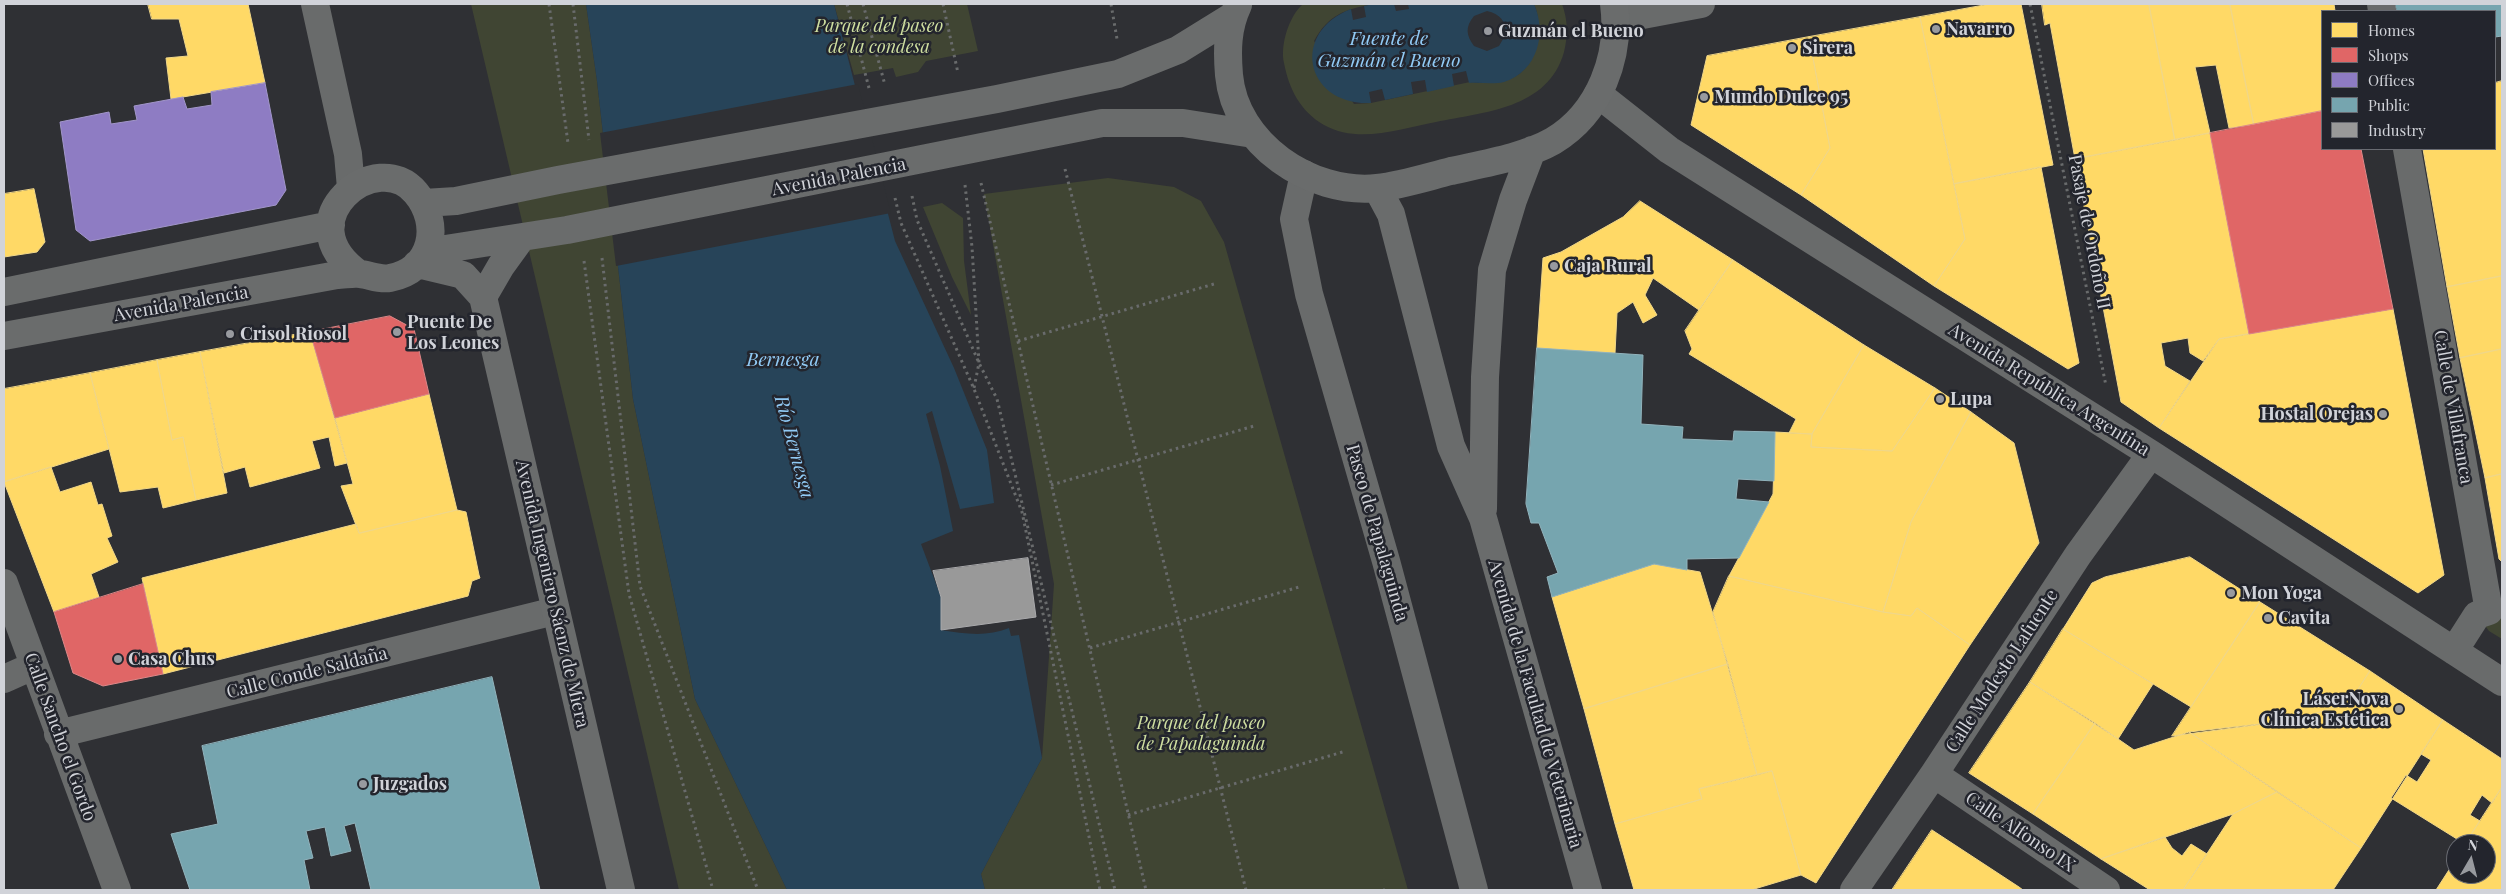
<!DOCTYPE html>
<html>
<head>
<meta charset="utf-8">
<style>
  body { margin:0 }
  #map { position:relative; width:2506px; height:894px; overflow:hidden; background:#2f3034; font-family:"Playfair Display",serif }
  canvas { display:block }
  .frame { position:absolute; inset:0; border:5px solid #d1d3d9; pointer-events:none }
  .legend { position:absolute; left:2321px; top:10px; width:175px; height:140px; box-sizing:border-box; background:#23252d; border:1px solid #696b72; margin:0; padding:6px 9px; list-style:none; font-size:15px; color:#d1d3d9 }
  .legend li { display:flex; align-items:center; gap:10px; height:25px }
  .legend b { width:25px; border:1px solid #696b72 }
  .north { position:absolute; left:2446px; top:834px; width:50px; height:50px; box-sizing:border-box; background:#23252d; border:1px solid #696b72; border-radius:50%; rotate:8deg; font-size:14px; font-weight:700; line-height:20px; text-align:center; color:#d1d3d9 }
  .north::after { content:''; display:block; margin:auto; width:18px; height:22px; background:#989a9f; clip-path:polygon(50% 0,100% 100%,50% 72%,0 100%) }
</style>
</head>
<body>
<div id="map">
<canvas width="2506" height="894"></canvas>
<div class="frame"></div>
<ul class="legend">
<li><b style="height:14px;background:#ffd966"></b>Homes</li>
<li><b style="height:14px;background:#e06666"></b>Shops</li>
<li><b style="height:14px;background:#8e7cc3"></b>Offices</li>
<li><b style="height:14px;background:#76a5af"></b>Public</li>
<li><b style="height:14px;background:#999"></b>Industry</li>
</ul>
<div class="north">N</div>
</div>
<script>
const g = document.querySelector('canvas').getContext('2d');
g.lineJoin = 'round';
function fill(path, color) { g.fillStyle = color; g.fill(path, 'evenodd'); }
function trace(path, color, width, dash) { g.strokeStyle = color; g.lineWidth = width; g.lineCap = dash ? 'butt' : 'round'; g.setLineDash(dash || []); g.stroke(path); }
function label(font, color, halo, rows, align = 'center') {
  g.font = font + ' "Playfair Display",serif'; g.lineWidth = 5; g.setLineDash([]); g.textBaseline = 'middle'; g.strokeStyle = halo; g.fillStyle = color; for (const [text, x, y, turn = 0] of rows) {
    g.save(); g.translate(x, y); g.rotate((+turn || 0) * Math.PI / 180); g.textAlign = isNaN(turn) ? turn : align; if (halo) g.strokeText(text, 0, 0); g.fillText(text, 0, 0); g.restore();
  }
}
fill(new Path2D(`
  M471,4H586L597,81L633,399L695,699L787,890H679Z
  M834,4H967L978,51L926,61L918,72L896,77L893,68L854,75Z
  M1303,4H1373C1344,10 1329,14 1314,41L1354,104L1371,103L1470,82C1491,85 1517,83 1529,63C1533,58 1533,47 1535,41C1538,26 1540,18 1534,4H1562C1568,20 1568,36 1564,52C1548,109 1484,112 1436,122C1400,129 1358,144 1324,125C1300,111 1289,89 1284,63C1280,45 1289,16 1303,4Z
  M1108,178L1174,187L1201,201L1224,242L1408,890H985L981,874L1042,758L1054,584L984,194Z
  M942,203L963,218L964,261L971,315L952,277L923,207Z
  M2502,607V639L2489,631L2477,615Z`), '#404533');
fill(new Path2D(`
  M586,4H834L895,241L954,368L987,450L994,503L960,509L932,411L926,414L940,466L953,531L921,544L941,597V630C965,634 987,637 1009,628L1011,636L1019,635L1042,758L981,874L985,890H787L695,699L633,399L597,81Z
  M1373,4H1394L1396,11L1409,9L1408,4H1534C1547,33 1538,71 1504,82C1492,85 1481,82 1469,83L1466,71L1452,74L1454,86L1427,92L1425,80L1411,82L1413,94L1385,100L1382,89L1369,92L1371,103C1306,106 1289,33 1351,9L1353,20L1366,17L1364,6ZM1487,11C1500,14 1506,21 1506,34L1499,46L1487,51L1474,46C1466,35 1465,27 1474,16Z`), '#274459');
fill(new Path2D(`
  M858,84L891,213L616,266L600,133Z`), '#2f3034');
const homes = new Path2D(`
  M148,4H248L265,83L171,99L166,58L188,56L179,19H152Z
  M1990,4H2021L2053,165L1954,184L1920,17Z
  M2042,4H2149L2175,140L2075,159L2050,23L2045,25Z
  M2149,4H2230L2254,125L2229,128L2216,65L2195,67L2210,133L2175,140Z
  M2230,4H2334L2335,11H2322V111L2254,125Z
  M1920,17L1965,239L1934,286L1801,195L1830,148L1809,37Z
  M1809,37L1830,148L1801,195L1691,125L1707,56Z
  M2502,81V276L2447,287L2423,149H2495V83Z
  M2210,133L2249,334L2219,339L2203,361L2190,353L2188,338L2161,343L2165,366L2190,381L2159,428L2121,402L2075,159Z
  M2041,167L2079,363L2068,369L1934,286L1965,239L1954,184Z
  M34,189L45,242L37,252L4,257V194Z
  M1640,201L1733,260L1699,310L1653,278L1645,295L1657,315L1643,323L1633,302L1617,313L1615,353L1537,348L1543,258L1561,252L1623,217Z
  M1733,260L1864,345L1812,434L1789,433L1796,419L1689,354L1692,349L1685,331Z
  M2502,276V349L2460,358L2447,287Z
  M2393,309L2444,575L2418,593L2159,428L2219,339Z
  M310,332L347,463L335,466L329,437L312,441L320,468L250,487L245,467L224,473L200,352Z
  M1864,345L1935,388L1892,451L1811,447L1812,434Z
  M2502,349V474L2485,478L2460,358Z
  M200,352L227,493L196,500L183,437L172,440L157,360Z
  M157,360L172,440L183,437L196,500L163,508L158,487L120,492L90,373Z
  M90,373L109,449L4,482V389Z
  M1935,388L1971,412L1911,522L1883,612L1729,576L1773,494L1775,432L1812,434L1811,447L1892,451Z
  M429,394L457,510L359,533L341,486L353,484L335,418Z
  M1971,412L2014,443L2039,543L1970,645L1917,608L1911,616L1883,612L1911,522Z
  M51,467L60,492L91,482L98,505L102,504L112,536L107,538L118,562L91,574L99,597L54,612L4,482Z
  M2502,474V562L2499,559L2485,478Z
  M457,510L466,512L479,575L480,578L472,581L468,596L163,674L142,578L356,524L359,533Z
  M2190,557L2260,602L2191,707L2063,629L2092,583L2105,577Z
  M1654,564L1700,572L1728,664L1584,709L1552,597Z
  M1729,576L1883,612L1911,616L1917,608L1970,645L1816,883L1801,875L1772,771L1757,775L1713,612Z
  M2260,602L2370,671L2349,703L2294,720L2172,736Z
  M2063,629L2153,684L2118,739L2030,682Z
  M1728,664L1757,775L1699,789L1702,799L1615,824L1584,709Z
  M2370,671L2443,720L2361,848L2189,732L2294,720L2349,703Z
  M2030,682L2095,723L2033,814L1969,773Z
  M2443,720L2502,759V787L2492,803L2482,795L2470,815L2480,821L2465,844L2391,798L2406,775L2417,782L2431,760L2421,754Z
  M2095,723L2134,750L2189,732L2277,792L2233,814L2101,859L2033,814Z
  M1772,771L1801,875L1751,890H1634L1615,824L1702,799L1699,789Z
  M2502,787V890H2436L2456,859V874H2486V844H2465Z
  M2277,792L2361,848L2333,890H2183L2233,814Z
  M1932,830L2019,887L2023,890H1892Z
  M2165,837L2172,848L2182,856L2191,844L2207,854L2183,890H2150L2101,859Z`);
fill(homes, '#ffd966');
trace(homes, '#f1d788', 1);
const shops = new Path2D(`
  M2322,111V149H2361L2393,309L2249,334L2210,133Z
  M390,316L414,329L429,394L335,418L310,332Z
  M143,584L163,674L103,686L73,673L54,612Z`);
fill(shops, '#e06666');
trace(shops, '#dc8788', 1);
const offices = new Path2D(`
  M265,83L286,190L276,205L90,241L76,230L60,122L109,112L111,124L137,120L134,106L183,97L187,109L212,105L211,92Z`);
fill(offices, '#8e7cc3');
trace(offices, '#a296ca', 1);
const public = new Path2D(`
  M2395,4H2502V36L2495,37V11H2397Z
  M1537,348L1643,355L1641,424L1683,427L1682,439L1733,441L1734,431L1775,432L1774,481L1738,479L1736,499L1769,502L1739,558L1687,559V570L1654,564L1552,597L1547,577L1558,573L1539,523H1531L1526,504Z
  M492,677L540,890H371L355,823L344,826L351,851L331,856L325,827L306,831L313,858L304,860L310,890H190L171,834L218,824L202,746Z`);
fill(public, '#76a5af');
trace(public, '#91b3bc', 1);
const industry = new Path2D(`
  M1028,558L1036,617L941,630V597L933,571Z`);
fill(industry, '#999');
trace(industry, '#aaaaac', 1);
trace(new Path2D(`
  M549,4L568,143
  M573,4L589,140
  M847,4L869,88
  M863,4L885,85
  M943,4L958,73
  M1111,4L1117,39
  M2030,4L2106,386
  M1065,169L1246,890
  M981,183L1146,890
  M965,185L972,247L979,363L974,388
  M912,196L917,220L979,363L997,399L1115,890
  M895,198L901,223L974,389L1022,512L1100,890
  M602,258L640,586L758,890
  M584,261L629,594L713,890
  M1018,341L1214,284
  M1051,485L1254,426
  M1090,648L1299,587
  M1128,815L1346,751
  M1383,890H1385`), '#696b6c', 3, [2.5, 4]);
trace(new Path2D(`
  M315,4L348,154L351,188
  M2381,4L2382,11
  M1616,20L1701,4
  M1598,94L1669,150L2151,454L2502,682
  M2407,149L2489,611L2477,615L2454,651
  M1304,174L1294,219L1309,294L1386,561L1474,890
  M4,583L117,890
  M4,679L33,666
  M58,734L555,611
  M1934,774L2106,890
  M1854,890L1934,774L2078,555L2151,454`), '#696b6b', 28);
trace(new Path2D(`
  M1238,5C1227,28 1227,51 1229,75C1235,144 1311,195 1377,188C1402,185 1427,177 1451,171C1482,164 1525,157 1553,141C1600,113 1621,56 1614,4
  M1377,188L1391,214L1451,446L1483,518L1588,890
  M424,203L456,201L558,180L997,99L1118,74L1178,50L1233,16
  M426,252L567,230L1102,123H1183L1253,134
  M417,264L463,275L483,297L621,890
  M4,292L331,225
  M483,297L501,266L522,237
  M4,336L337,275C344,275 353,273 360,274C370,275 379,280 390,278C433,270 442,224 416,193C378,145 283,220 359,274
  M1483,509L1485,377L1492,270L1513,200L1532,150`), '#6a6c6c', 28);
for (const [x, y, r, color] of [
  [1936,29,5,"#989a9f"],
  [1488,31,5,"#989a9f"],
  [1792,48,5,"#989a9f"],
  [1704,97,5,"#989a9f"],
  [1554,266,5,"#989a9f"],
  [397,332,5,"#989a9f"],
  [230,334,5,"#989a9f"],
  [1940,399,5,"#989a9f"],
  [2383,414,5,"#989a9f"],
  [2231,593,5,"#989a9f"],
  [2268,618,5,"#989a9f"],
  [118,659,5,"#989a9f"],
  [2399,709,5,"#989a9f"],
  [363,784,5,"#989a9f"]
]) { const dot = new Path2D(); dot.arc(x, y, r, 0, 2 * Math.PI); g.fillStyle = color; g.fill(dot); trace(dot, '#23252d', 2); }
label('italic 18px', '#cfdfa0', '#23252d', [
  ["Parque del paseo",879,26],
  ["de la condesa",879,47],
  ["Parque del paseo",1201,723],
  ["de Papalaguinda",1201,744]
]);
label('bold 18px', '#d1d3d9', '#23252d', [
  ["Navarro",1946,29],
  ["Guzmán el Bueno",1498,31],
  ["Sirera",1802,48],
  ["Mundo Dulce 95",1714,97],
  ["Caja Rural",1564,266],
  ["Puente De",407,322],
  ["Los Leones",407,343],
  ["Crisol Riosol",240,334],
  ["Lupa",1950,399],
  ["Hostal Orejas",2373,414,"right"],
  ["Mon Yoga",2241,593],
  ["Cavita",2278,618],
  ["Casa Chus",128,659],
  ["LáserNova",2389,699,"right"],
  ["Clínica Estética",2389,720,"right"],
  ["Juzgados",373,784]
], 'left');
label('18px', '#d1d3d9', '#23252d', [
  ["Avenida Palencia",839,177,-11],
  ["Pasaje de Ordoño II",2089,232,79],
  ["Avenida Palencia",181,304,-10],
  ["Avenida República Argentina",2049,390,32],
  ["Calle de Villafranca",2453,407,80],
  ["Paseo de Papalaguinda",1377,533,74],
  ["Avenida Ingeniero Sáenz de Miera",552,594,77],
  ["Calle Modesto Lafuente",2002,671,-57],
  ["Calle Conde Saldaña",307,673,-14],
  ["Avenida de la Facultad de Veterinaria",1535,704,74],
  ["Calle Sancho el Gordo",60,737,70],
  ["Calle Alfonso IX",2020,832,34]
]);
label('italic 19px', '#91caf5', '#23252d', [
  ["Fuente de",1389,39],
  ["Guzmán el Bueno",1389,61],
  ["Bernesga",783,360],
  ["Río Bernesga",794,447,75]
]);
</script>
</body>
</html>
